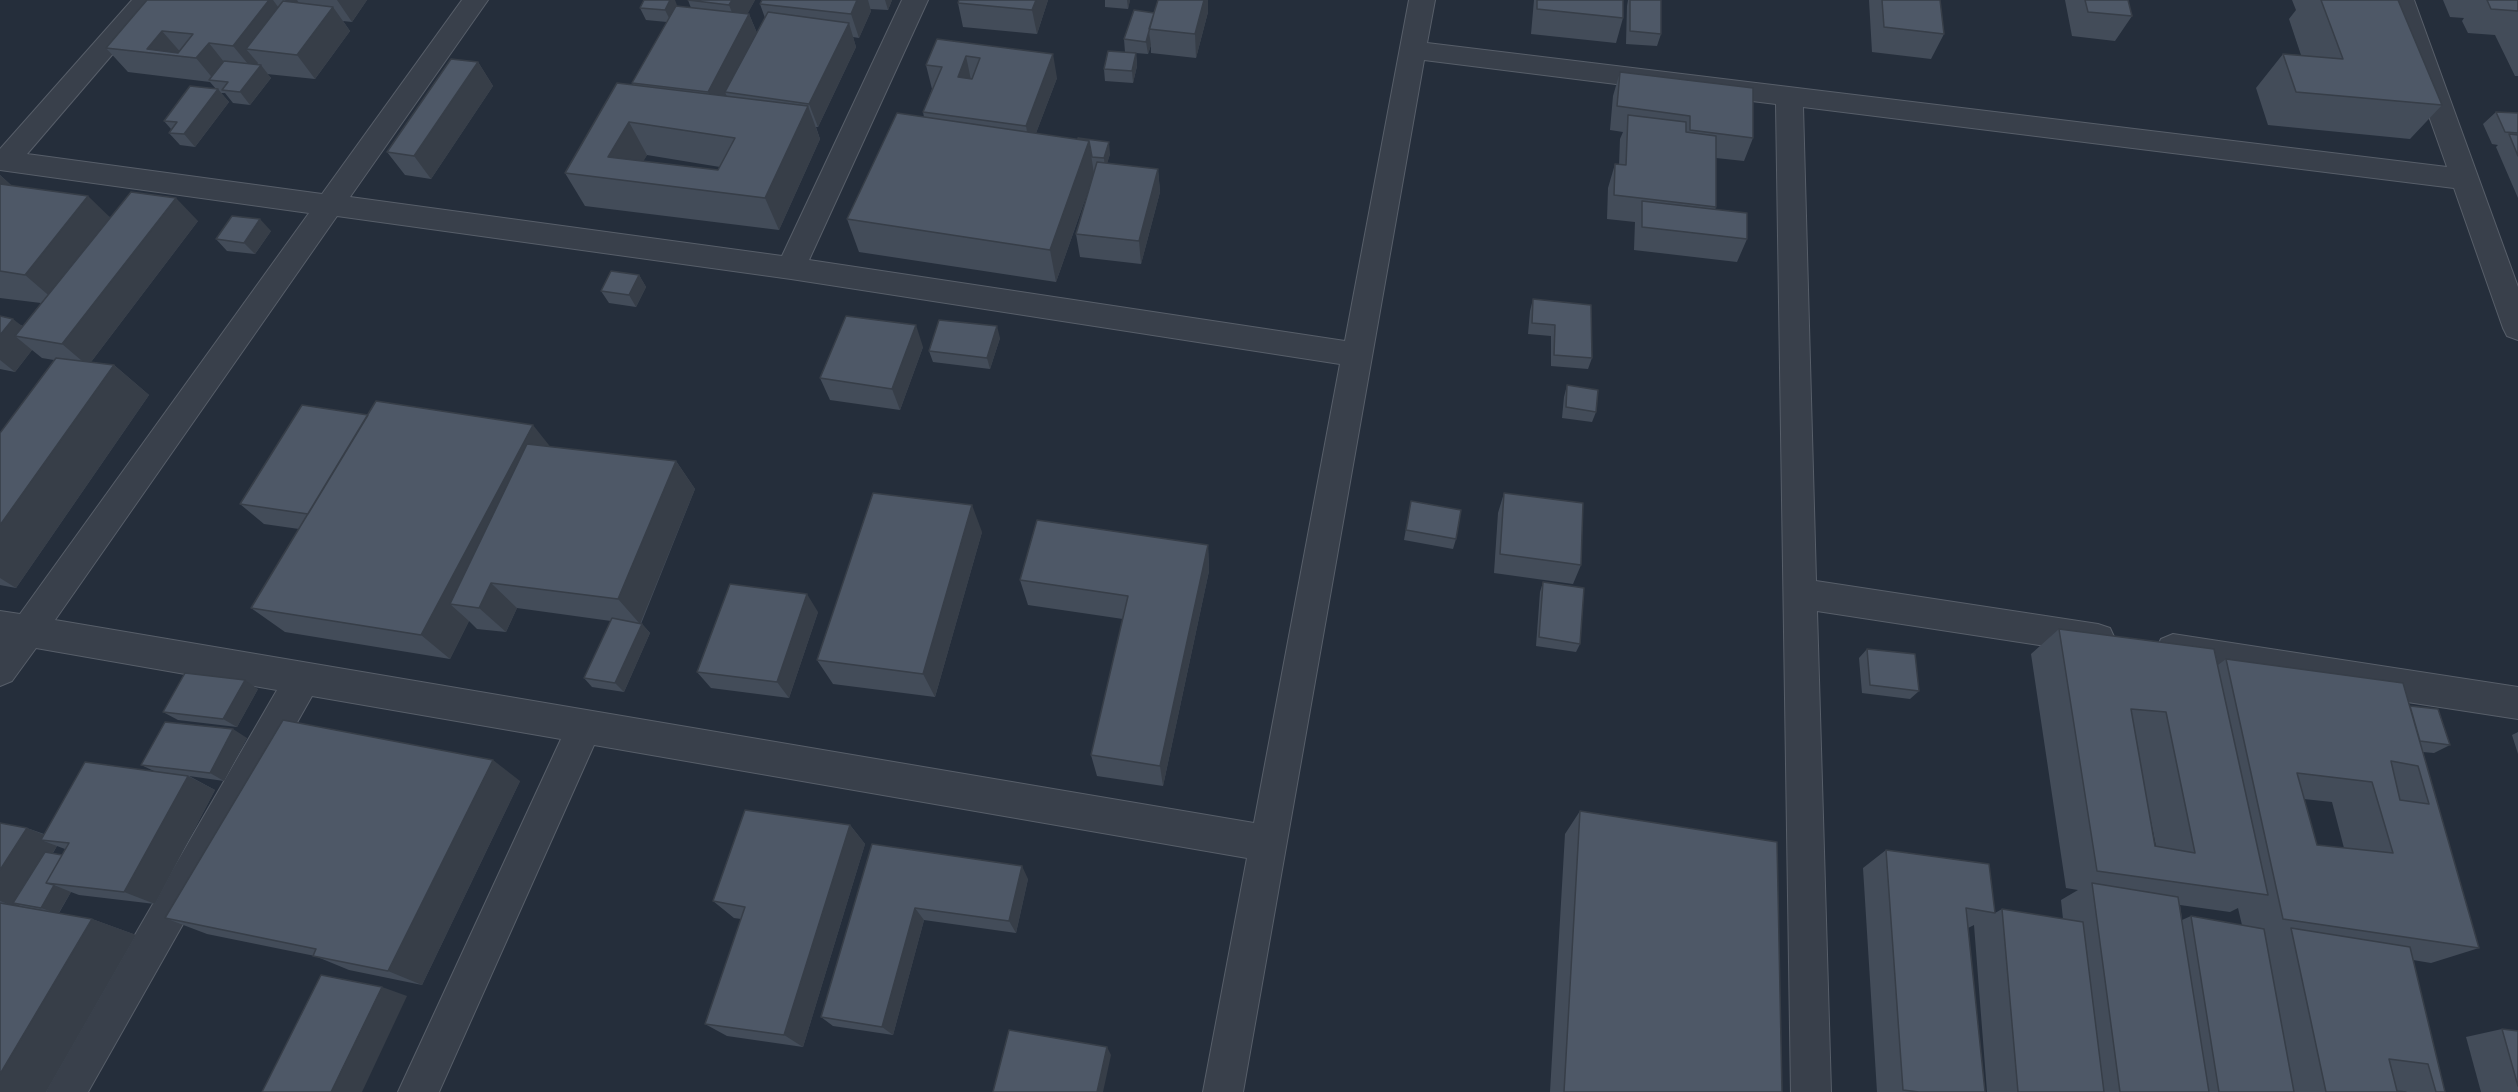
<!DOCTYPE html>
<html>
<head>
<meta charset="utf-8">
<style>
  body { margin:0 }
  canvas { display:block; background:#252e3b }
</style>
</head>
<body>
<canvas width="2518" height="1092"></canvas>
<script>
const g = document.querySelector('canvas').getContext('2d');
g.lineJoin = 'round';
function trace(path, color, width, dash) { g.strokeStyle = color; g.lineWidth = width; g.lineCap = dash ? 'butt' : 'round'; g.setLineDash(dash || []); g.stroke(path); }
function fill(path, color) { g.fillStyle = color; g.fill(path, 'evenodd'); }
const street = new Path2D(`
  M132,0H159L27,154L322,194L462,0H488L350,197L782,256L902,0H928L809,260L1345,341L1409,0H1435L1427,43L2447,167L2388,0H2414L2518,287V340L2507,336L2503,328L2454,188L1803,107L1816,581L2098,624L2110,628L2115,639L2110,650L2098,654L1817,611L1831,1092H1791L1776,104L1424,60L1243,1092H1203L1247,858L594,745L439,1092H398L561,739L312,696L88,1092H46L52,1078L277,690L36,648L12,681L0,686V611L20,614L309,213L0,170V149ZM337,216L791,279L1340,364L1254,823L55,620Z
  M2173,634L2518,687V719L2173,666L2161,661L2156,650L2161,639Z`);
trace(street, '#575e69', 2);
fill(street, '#39404b');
fill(new Path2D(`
  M147,0H367L352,22L343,21L350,31L315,79L267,74L271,78L250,105L233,103L225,93H221L229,102L195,147L180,145L169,133L171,129L164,121L216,89L210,82L128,72L106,48Z
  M688,0H755L747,14H749L757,33L765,18L760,4L762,0H892L888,10L870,9L871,11L859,38L853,37L856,47L818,127H816L820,139L779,230L585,206L565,173L633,85L632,83L667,22L646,20L640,8L677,6L691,8ZM647,155L720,167L718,170L643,161Z
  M959,0H1048L1037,34L963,27L958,3Z
  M1105,0H1130L1128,9L1105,7Z
  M1158,0H1208V12L1196,58L1151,53V45L1148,54L1136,53L1137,66L1133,83L1105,81L1104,69L1125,52L1124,39L1154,13Z
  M1534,0H1623V18L1616,43L1531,34Z
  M1628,0H1661V34L1657,46L1626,44L1627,6Z
  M1869,0H1940L1944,34L1931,59L1872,52Z
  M2065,0H2128L2132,16L2115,41L2072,36Z
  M2292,0H2398L2442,105L2410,139L2268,125L2256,88L2283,54L2301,55L2289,19L2296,10Z
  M2443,0H2518V76H2515L2495,35L2468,33L2462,21L2464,18L2450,17Z
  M937,39L1057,78L1036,133L1110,154L1107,163L1158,169L1160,192L1141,264L1080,257L1076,234L1093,177L1056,282L859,252L847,219L924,117L923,112L932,89L926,65Z
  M478,62L493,86L431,179L405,175L387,152Z
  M1620,72L1753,138L1744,161L1716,158V207L1715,210L1747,239L1737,262L1634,250L1635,222L1607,219L1608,188L1615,164L1619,165L1620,139L1623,132L1610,130L1613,96Z
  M2496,112L2518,113V198L2496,147L2498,145L2492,144L2483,124Z
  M0,175L12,186L110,217L198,221L91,362L114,365L149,395L16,588L0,585V433L54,360L42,358L32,350L15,372L0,369V316L23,326L41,303L0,298Z
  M271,231L255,254L227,251L216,239Z
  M639,275L646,287L636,307L609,303L601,291Z
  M1533,299L1592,358L1588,369L1551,366V336L1528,334L1530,311Z
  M1000,338L990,369L933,362L929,351Z
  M923,347L900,410L830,400L820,378Z
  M1567,385L1596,412L1592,422L1562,418L1564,397Z
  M368,415L550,447L676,461L695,489L641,624H642L650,633L624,692L592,687L584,678L611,621L517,608L506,632L477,629L469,621L450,659L285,632L251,608L299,529L264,524L240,504Z
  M1504,493L1581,565L1573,584L1494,573L1498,513Z
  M1411,501L1456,539L1453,549L1404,540Z
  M982,532L935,697L833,684L817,660Z
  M1208,545L1209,571L1163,786L1097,776L1091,755L1123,619L1028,605L1020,580Z
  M1543,582L1580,644L1576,652L1536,646L1540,592Z
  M818,612L789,698L711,688L697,672Z
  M2059,629L2218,665L2226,659L2410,706L2450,745L2434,753L2423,752L2479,948L2431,963L2413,960L2445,1092H1987L1974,925L1968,928L1985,1092H1877L1863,868L1886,850L1995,913L2002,909L2063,919L2061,900L2078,890L2066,888L2031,654ZM2146,797L2156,846H2155ZM2304,799L2332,802L2344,848L2317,845ZM2180,905L2230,912L2238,908L2242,925L2191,916L2182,920Z
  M1867,649L1919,691L1910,699L1862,693L1859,658Z
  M258,689L237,727L178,720L163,712Z
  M2518,732V754L2512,735Z
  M247,738L224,781L189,776L215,790L155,904L79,895L71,892L59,913L92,919L136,935L46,1092H0V823L27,828L44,834L154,771L141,765ZM57,846L65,849L62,855L53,853Z
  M520,781L422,985L349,970L315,956L207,934L165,918Z
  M1580,811L1782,1092H1550L1565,834Z
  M850,825L865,844L803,1047L727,1036L705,1024L741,919L734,918L713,901Z
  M872,844L1028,879L1016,933L924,920L893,1035L833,1026L821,1017Z
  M2502,1029L2518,1031V1092H2481L2466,1037Z`), '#434c59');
fill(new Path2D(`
  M269,0H273L289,22L246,49L258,63L253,70L233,46Z
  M285,0H297L304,10L298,18Z
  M337,0H367L352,22Z
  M670,0H675L678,8L671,22L665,10Z
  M732,0H755L739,30L729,5Z
  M857,0H868L871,11L859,38L851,14Z
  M885,0H892L888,10Z
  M1036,0H1048L1037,34L1032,10Z
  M1127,0H1130L1128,9Z
  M1204,0H1208V12L1196,58L1195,34Z
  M333,7L350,31L315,79L297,55Z
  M749,14L759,38L725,92L728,99L719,116L708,92Z
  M849,23L856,47L818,127L809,104Z
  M162,31L183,55L147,49Z
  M1149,32L1151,45L1148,54L1146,42Z
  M209,43L228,67L215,81L196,58Z
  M1136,53L1137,66L1133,83L1132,71Z
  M1053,54L1057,78L1030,149L1026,126Z
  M966,56L971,80L958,77Z
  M478,62L493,86L431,179L414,156Z
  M261,65L271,78L250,105L240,92Z
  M218,89L229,102L195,147L184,134Z
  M808,106L820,139L779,230L765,198Z
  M629,122L647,155L632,181L608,157Z
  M1089,141L1094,174L1056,282L1050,250Z
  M1109,142L1110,154L1105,171L1104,158Z
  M1158,169L1160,192L1141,264L1139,241Z
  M0,175L33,205L0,211Z
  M88,196L121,228L61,306L25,275Z
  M176,198L198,221L88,366L62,344Z
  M260,219L271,231L255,254L244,243Z
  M639,275L646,287L636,307L629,295Z
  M13,319L40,340L15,336L32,350L15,372L0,360V335Z
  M916,325L923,347L900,410L892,389Z
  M997,326L1000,338L990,369L987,358Z
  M114,365L149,395L16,588L0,578V525Z
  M533,425L556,454L450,604L469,621L450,659L421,635Z
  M676,461L695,489L640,624L618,599Z
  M972,505L982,532L935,697L923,674Z
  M1208,545L1209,571L1163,786L1160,766Z
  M491,583L517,608L506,632L479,608Z
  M807,594L818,612L789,698L777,682Z
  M642,624L650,633L624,692L615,683Z
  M245,680L258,689L237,727L223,719Z
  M233,729L247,738L224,781L210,773Z
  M493,760L520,781L422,985L388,971Z
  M188,776L215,790L155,904L124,892Z
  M850,825L865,844L803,1047L784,1035Z
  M27,828L60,841L41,840L57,846L20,904L13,903L20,906L18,908L0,901V870Z
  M1022,866L1028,879L1016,933L1009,921Z
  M54,885L71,892L58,914L41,908Z
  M915,908L924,920L893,1035L882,1027Z
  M92,919L136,935L46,1092H0V1074Z
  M382,987L407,996L362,1092H331Z
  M1107,1047L1111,1055L1103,1092H1097Z`), '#373e48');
const building = new Path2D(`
  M147,0H269L233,46L209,43L196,58L106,48ZM162,31L193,34L178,53L147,49Z
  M644,0H670L665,10L640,8Z
  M688,0H732L729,5Z
  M762,0H857L851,14L760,4Z
  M959,0H1036L1032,10L958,3Z
  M1158,0H1204L1195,34L1149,29Z
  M1537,0H1623V18L1537,9Z
  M1630,0H1661V34L1630,31Z
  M1882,0H1940L1944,34L1884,27Z
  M2085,0H2128L2132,16L2088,12Z
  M2321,0H2398L2442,105L2296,92L2283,54L2343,59Z
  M2487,0H2518V11L2491,9Z
  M283,1L333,7L297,55L246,49Z
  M676,6L749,14L708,92L632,83Z
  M1134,10L1154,13L1146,42L1124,39Z
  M768,12L849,23L809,104L725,92Z
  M937,39L1053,54L1026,126L923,112L942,67L926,65ZM966,56L980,58L972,79L958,77Z
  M1108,51L1136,53L1132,71L1104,69Z
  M451,59L478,62L414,156L387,152Z
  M224,61L261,65L240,92L222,90L228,82L209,80Z
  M1620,72L1753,88V138L1690,130V116L1617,106Z
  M617,83L808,106L765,198L565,173ZM629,122L735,138L718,170L608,157Z
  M190,86L218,89L184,134L169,133L177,122L164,121Z
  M2496,112L2518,113V133L2505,132Z
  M897,113L1089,141L1050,250L847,219Z
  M1628,115L1686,122V132L1716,136V207L1614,195L1615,164L1626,165Z
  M2509,134L2518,135V156Z
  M1078,138L1109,142L1104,158L1092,157L1089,141Z
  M1097,162L1158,169L1139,241L1076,234Z
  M0,184L88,196L25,275L0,271Z
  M131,192L176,198L62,344L15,336Z
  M1642,201L1747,213V239L1642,227Z
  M232,216L260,219L244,243L216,239Z
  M611,271L639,275L629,295L601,291Z
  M1533,299L1591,305L1592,358L1554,355L1555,325L1532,323Z
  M0,316L13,319L0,335Z
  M846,316L916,325L892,389L820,378Z
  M939,320L997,326L987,358L929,351Z
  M56,358L114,365L0,525V433Z
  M1567,385L1598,390L1596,412L1566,407Z
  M376,401L533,425L421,635L251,608Z
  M302,405L368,415L308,514L240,504Z
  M527,444L676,461L618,599L491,583L479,608L450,604Z
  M873,493L972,505L923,674L817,660Z
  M1504,493L1583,503L1581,565L1500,554Z
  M1411,501L1461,510L1456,539L1406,530Z
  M1037,520L1208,545L1160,766L1091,755L1128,596L1020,580Z
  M1543,582L1584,588L1580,644L1539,637Z
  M730,584L807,594L777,682L697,672Z
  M612,618L642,624L615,683L584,678Z
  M2059,629L2214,649L2268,895L2097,871ZM2131,709L2166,712L2195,853L2155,846Z
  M1867,649L1915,654L1919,691L1870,685Z
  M2226,659L2403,683L2479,948L2283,919ZM2391,761L2418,766L2429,804L2400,800ZM2297,773L2372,782L2393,853L2317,845Z
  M185,673L245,680L223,719L163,712Z
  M2410,706L2438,709L2450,745L2420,741Z
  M283,720L493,760L388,971L313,956L316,949L165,918Z
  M165,722L233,729L210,773L141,765Z
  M85,762L188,776L124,892L46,883L69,843L41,840Z
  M745,810L850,825L784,1035L705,1024L745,907L713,901Z
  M1580,811L1777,842L1782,1092H1564Z
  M0,823L27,828L0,870Z
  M872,844L1022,866L1009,921L915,908L882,1027L821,1017Z
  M1886,850L1989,864L1995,913L1966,908L1985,1092H1919L1903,1090Z
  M45,852L62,855L46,883L54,885L41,908L13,903Z
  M2092,883L2178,897L2209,1092H2120Z
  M0,903L92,919L0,1074Z
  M2002,909L2083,922L2104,1092H2018Z
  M2191,916L2264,929L2294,1092H2219Z
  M2291,928L2410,947L2445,1092H2436L2428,1064L2389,1059L2397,1091L2406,1092H2326Z
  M321,975L382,987L331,1092H262Z
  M2502,1029L2518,1031V1086Z
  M1009,1030L1107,1047L1097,1092H993Z`);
fill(building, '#4e5867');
trace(building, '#373e48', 1.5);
</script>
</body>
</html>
